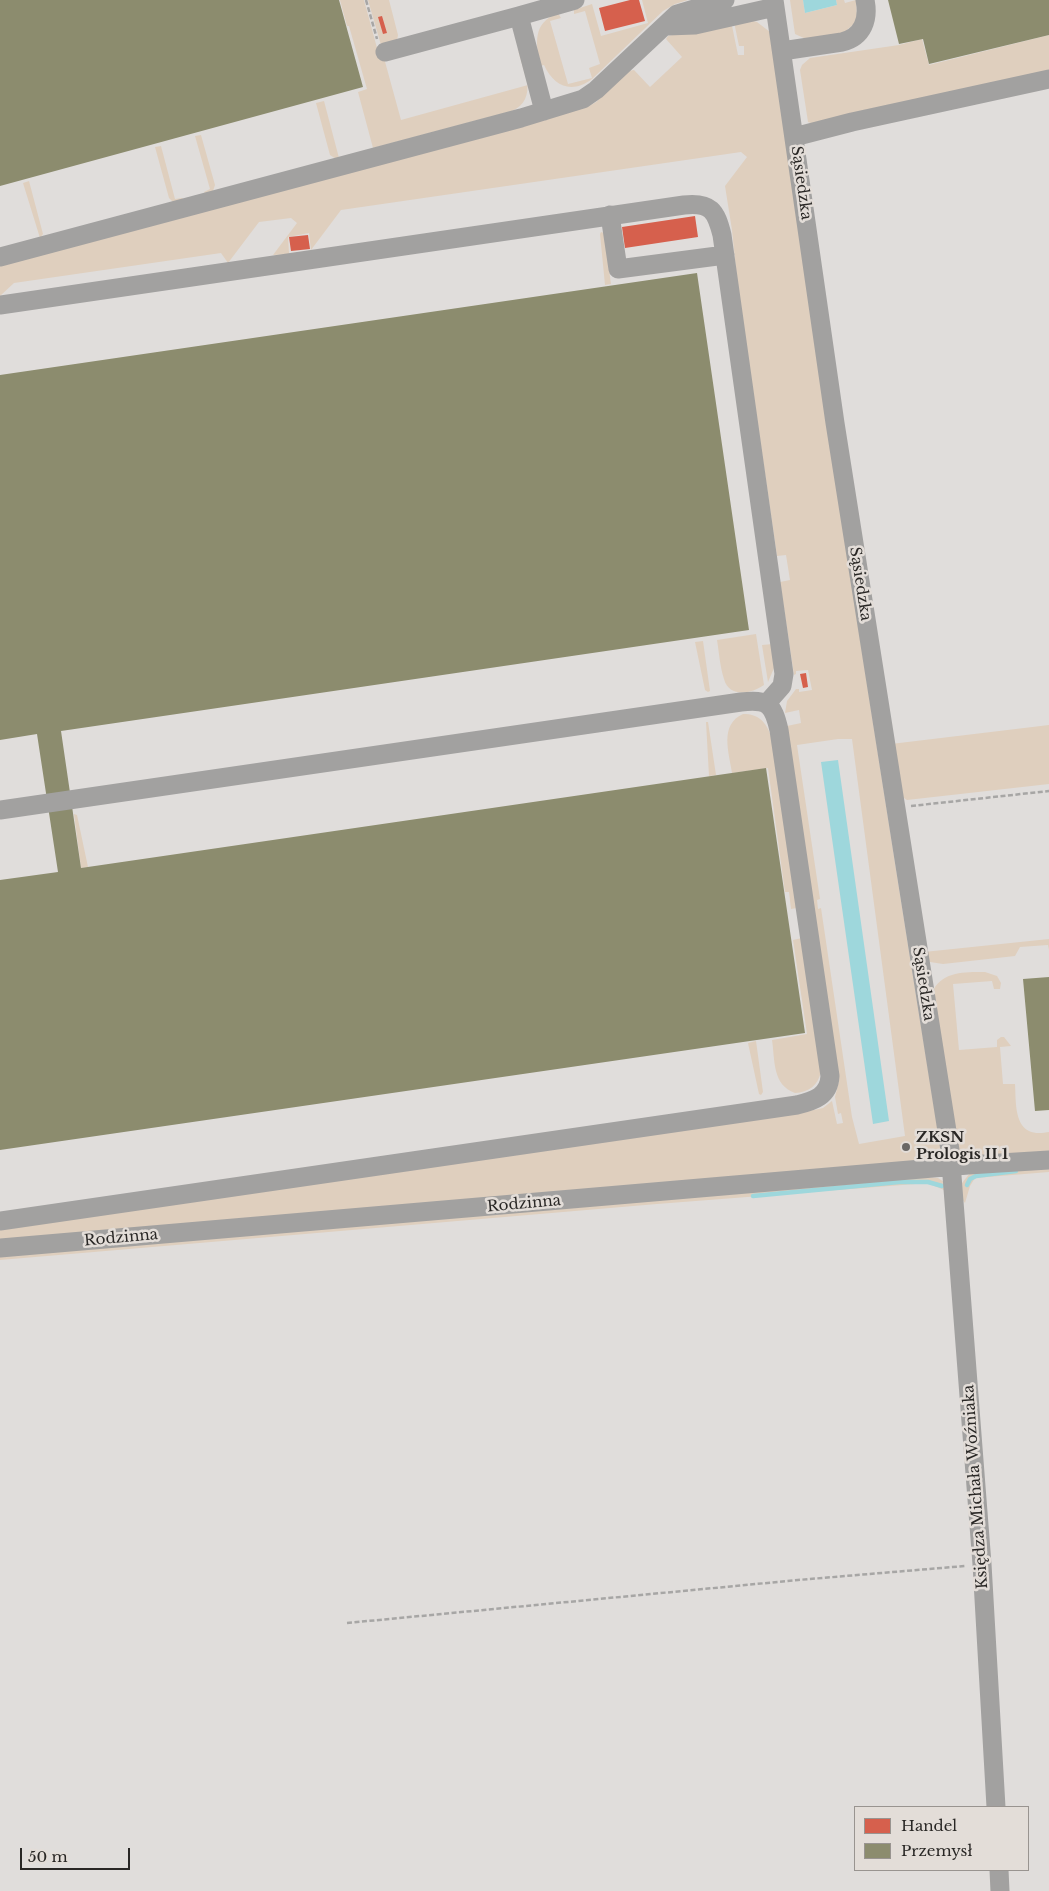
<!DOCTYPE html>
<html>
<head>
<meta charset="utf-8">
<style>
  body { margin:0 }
  #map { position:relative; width:1049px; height:1891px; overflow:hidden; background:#e0dddb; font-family:"Libre Baskerville",serif }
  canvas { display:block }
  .legend { position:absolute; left:854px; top:1806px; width:175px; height:65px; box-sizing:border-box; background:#e3ddd8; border:1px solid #999490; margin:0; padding:6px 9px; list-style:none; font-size:15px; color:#292725 }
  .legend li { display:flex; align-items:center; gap:10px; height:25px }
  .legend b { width:25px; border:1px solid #999490 }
  .scale { position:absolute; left:20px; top:1848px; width:110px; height:22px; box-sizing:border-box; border:2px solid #292725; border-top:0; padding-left:6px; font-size:15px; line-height:18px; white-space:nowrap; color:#292725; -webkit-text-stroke:4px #e3ddd8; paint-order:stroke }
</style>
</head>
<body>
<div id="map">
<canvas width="1049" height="1891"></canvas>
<ul class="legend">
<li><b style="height:14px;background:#d6604d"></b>Handel</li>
<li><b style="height:14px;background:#8c8c6e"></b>Przemysł</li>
</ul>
<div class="scale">50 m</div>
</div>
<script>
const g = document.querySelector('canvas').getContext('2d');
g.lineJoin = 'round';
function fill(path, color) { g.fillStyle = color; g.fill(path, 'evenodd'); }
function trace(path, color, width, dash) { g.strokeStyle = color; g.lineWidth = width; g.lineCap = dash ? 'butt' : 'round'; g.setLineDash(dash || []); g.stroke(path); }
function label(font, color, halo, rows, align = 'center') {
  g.font = font + ' "Libre Baskerville",serif'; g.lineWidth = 5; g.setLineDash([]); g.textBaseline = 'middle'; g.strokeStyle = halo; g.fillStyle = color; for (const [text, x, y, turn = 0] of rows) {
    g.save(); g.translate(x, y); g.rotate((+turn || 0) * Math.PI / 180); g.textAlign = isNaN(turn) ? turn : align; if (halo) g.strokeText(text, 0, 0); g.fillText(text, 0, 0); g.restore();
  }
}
fill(new Path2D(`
  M340,0H364L380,59L384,58L401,120L528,85L517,47C524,68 539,99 512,111L373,148L358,92L367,89L349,26H347Z
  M368,0H389L398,35L397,40L381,45Z
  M642,0H688L675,4L663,11L592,79C572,94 554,87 544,65L540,66C536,44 532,23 558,13L561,18L550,21L568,84L592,78L589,68L600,64L585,11L574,14V10L592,4L601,36L648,23Z
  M790,0H803L805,13L837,5L836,0H844L845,3L856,0L857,17L855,23L841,35L806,39L795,34Z
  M749,20L757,22L770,32C824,405 880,777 941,1149V1155L936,1160L0,1243V1229L814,1110L823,1108L832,1101L837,1124L843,1123L841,1113L838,1114L835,1097L839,1081L787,726L801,723L799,710L785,713L787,701L796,689H799V692L812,690L808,670L796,671V674L794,675L780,582L790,580L786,555L777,556L738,289L732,230L725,186L747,157L741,152L341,210L311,250L309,233L288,237L289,253L294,254L273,255L297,223L291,218L259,222L228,263L221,253L14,283L0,296V266L589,106L596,102L629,71L634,70L650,87L682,57L666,39L668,36L731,21L738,55H744V46H739L734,22ZM838,739H852L905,1136L859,1144L852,1117L821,908L818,909L817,900L820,899L797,745Z
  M1049,35V75L813,124L808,122L800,70L802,65L810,58L899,45L922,39L929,65Z
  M324,101L339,158L336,159L330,155L316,103Z
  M201,135L215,185L213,191L205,194L204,192L210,189L195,136Z
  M161,146L175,199L182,198L183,199L173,202L169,198L155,147Z
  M29,181L43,234L40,238L23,183Z
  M601,232L604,233L611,284L605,285L600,234Z
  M756,634L764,685C751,694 729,698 724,679C720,667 719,652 717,640Z
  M703,641L710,691L708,692L705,690L695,642Z
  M773,644L774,668L768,682L762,645Z
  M743,714C759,714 766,722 771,736L797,908L791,909L789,892H785L768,768L732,773C729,752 719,725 743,714Z
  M706,722H708L716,775L709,776Z
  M1049,725V784L907,800L899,795L891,744Z
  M74,814L77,815L88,867L81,868Z
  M802,938L821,1071C818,1086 809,1092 795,1093C772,1085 775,1060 772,1040L807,1034L793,940Z
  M1049,939V950L1048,945L1020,947L1015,956L943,964L930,962L924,952Z
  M985,972L997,976L1001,983L1000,989H994L992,981L953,984L959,1050L997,1047V1040L1001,1037H1004L1011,1046L1000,1047L1003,1084H1015C1016,1098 1014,1124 1029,1131C1035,1134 1043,1133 1049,1132V1153L966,1157L960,1154L957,1147L932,993C941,971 965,972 985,972Z
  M756,1041L763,1092L761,1095L759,1094L748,1043Z
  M1049,1165V1172L975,1178L970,1186L965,1203L962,1199V1183L970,1173Z
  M924,1177L938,1178L944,1182L946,1191L928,1183L657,1204L0,1260V1254Z`), '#dfcfbe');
fill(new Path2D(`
  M803,0H836L837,5L805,13Z
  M838,760L889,1121L873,1124L821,762Z`), '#9ed7dc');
fill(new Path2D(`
  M630,0H639L645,21L605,31L599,8Z
  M382,16L387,33L383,34L378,17Z
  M695,216L698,237L625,248L622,227Z
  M308,235L310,249L291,251L289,237Z
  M806,673L808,687L803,688L800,674Z`), '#d6604d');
fill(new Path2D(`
  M0,0H339L363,87L0,186Z
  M888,0H1049V35L929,64L923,39L899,44Z
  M697,273L749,630L61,731L81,868L766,768L805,1033L0,1150V880L58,872L37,734L0,740V375Z
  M1049,977V1110L1035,1111L1023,979Z`), '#8c8c6e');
trace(new Path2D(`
  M967,1185L970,1179L976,1176L1016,1171
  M753,1196L899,1182H928L942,1186`), '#9ed7dc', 4.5);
trace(new Path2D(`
  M366,0L377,39
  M911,806L1049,791
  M347,1623L798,1580L965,1566`), '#a7a6a5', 2.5, [5, 2.5]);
trace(new Path2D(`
  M774,0L835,423L950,1150L982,1564L996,1807
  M667,26L695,25L775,7
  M782,51L842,42C863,37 869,19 865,0
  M385,52L519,16
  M544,111L519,16L575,0
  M794,137L852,122L1049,79
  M610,215L618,269L725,255
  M0,257L521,118L583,99L596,90L677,14L725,0
  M0,305L684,205C711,202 716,211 722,235L784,674L782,686L767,703
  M0,810L741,702C768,699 773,704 779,730L830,1076C829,1096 814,1101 797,1105L0,1221
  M0,1248L968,1165L1049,1160
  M999,1870L1000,1891`), '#a2a1a0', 19);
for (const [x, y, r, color] of [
  [906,1147,5,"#696765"]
]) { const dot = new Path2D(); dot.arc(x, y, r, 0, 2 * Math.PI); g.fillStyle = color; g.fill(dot); trace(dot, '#e3ddd8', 2); }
label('15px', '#292725', '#e3ddd8', [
  ["Sąsiedzka",801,183,82],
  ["Sąsiedzka",860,584,81],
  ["Sąsiedzka",923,984,81],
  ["Rodzinna",524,1204,-5],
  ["Rodzinna",121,1238,-5],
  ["Księdza Michała Woźniaka",976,1487,-94]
]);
label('bold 15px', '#292725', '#e3ddd8', [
  ["ZKSN",916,1138],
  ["Prologis II 1",916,1155]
], 'left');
</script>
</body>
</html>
